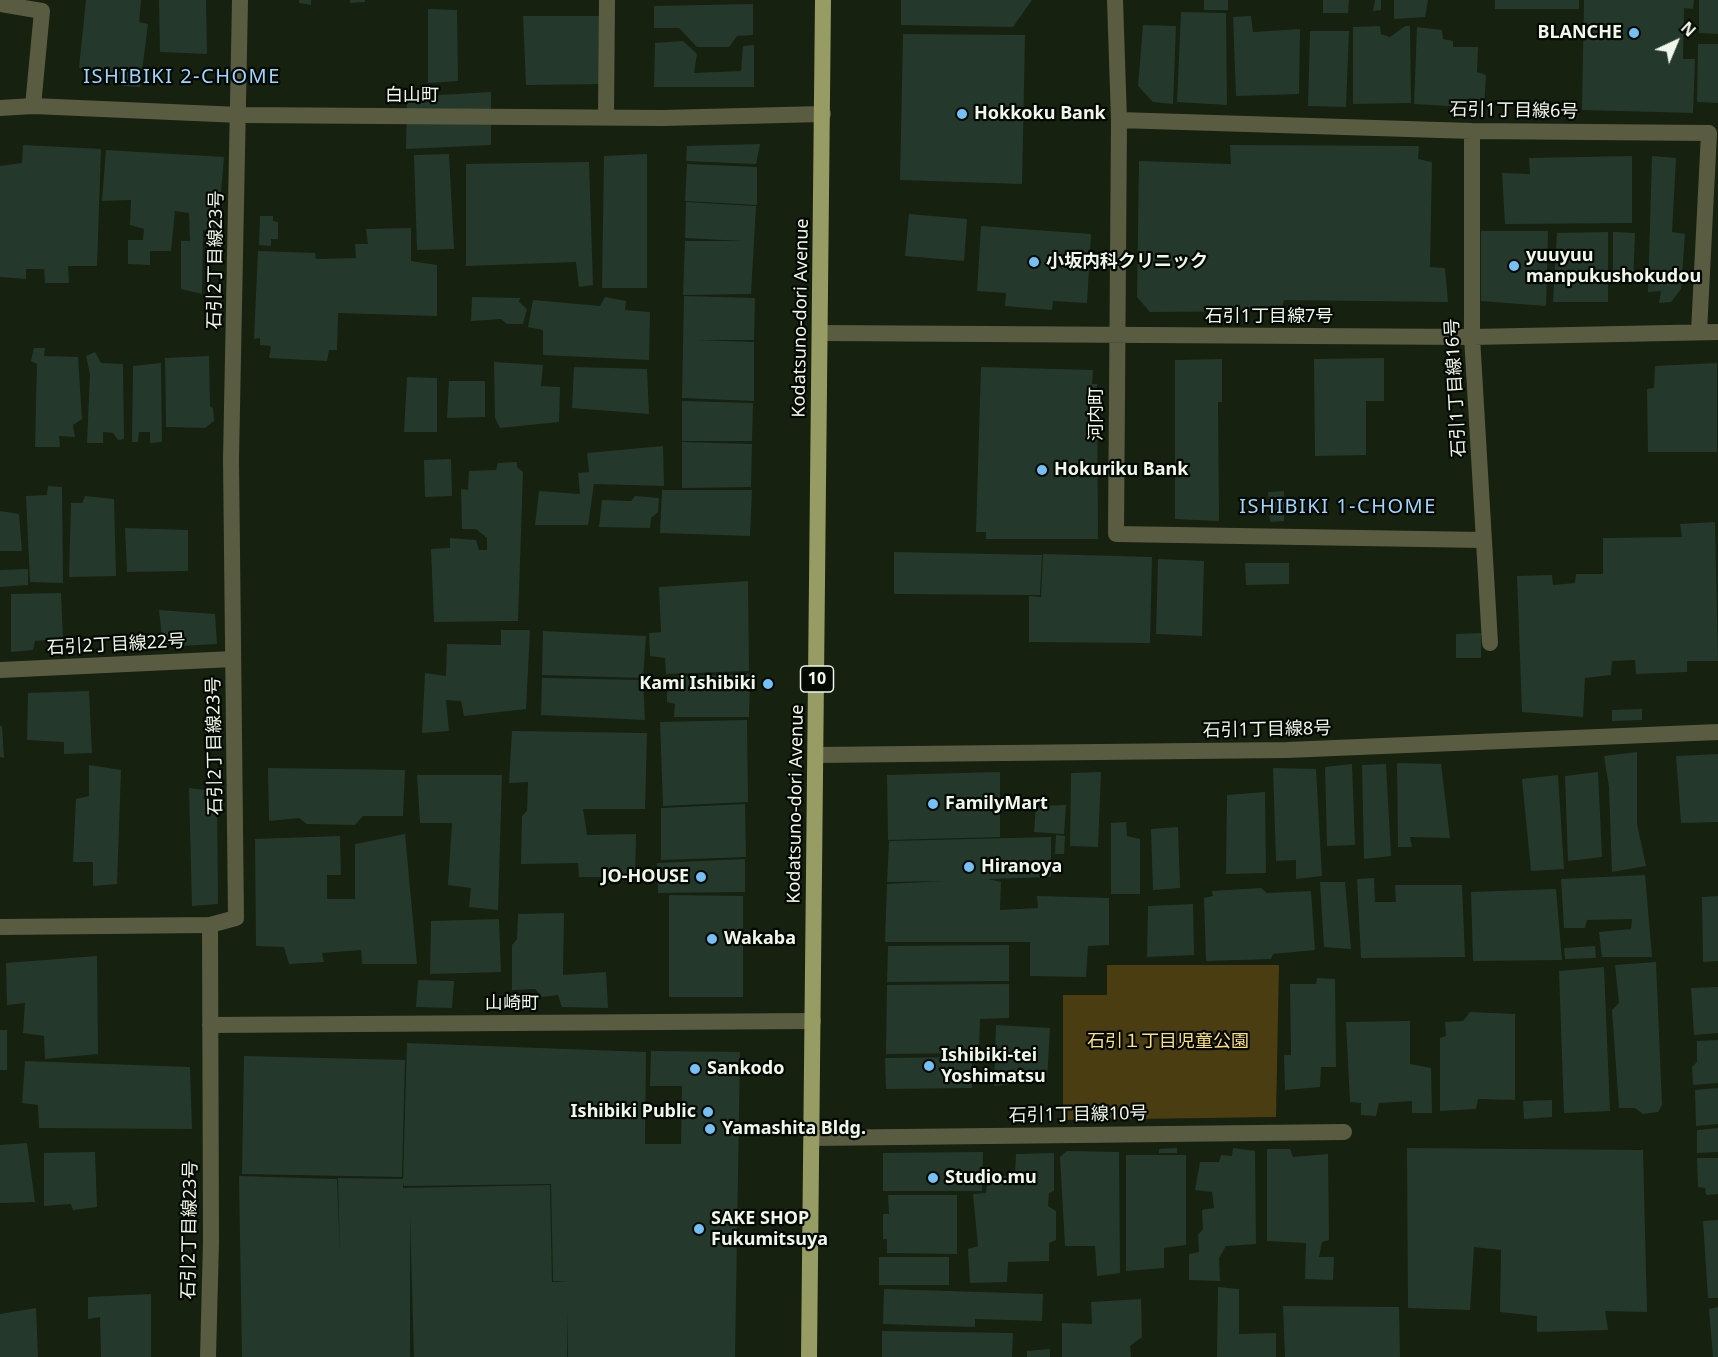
<!DOCTYPE html>
<html>
<head>
<meta charset="utf-8">
<style>
  body { margin:0 }
  #map { position:relative; width:1718px; height:1357px; overflow:hidden; background:#16210f; font-family:"Noto Sans",sans-serif }
  canvas { display:block }
  .north { position:absolute; left:1646px; top:12px; width:60px; height:60px; -webkit-text-stroke:4px #050903; paint-order:stroke; rotate:44deg; font-size:16px; font-weight:700; line-height:24px; text-align:center; color:#eff7ea }
  .north::after { content:''; display:block; margin:auto; width:21px; height:27px; background:#eff7ea; clip-path:polygon(50% 0,100% 100%,50% 72%,0 100%) }
</style>
</head>
<body>
<div id="map">
<canvas width="1718" height="1357"></canvas>
<div class="north">N</div>
</div>
<script>
const g = document.querySelector('canvas').getContext('2d');
g.lineJoin = 'round';
function fill(path, color) { g.fillStyle = color; g.fill(path, 'evenodd'); }
function trace(path, color, width, dash) { g.strokeStyle = color; g.lineWidth = width; g.lineCap = dash ? 'butt' : 'round'; g.setLineDash(dash || []); g.stroke(path); }
function label(font, color, halo, rows, align = 'center') {
  g.font = font + ' "Noto Sans","Noto Sans JP",sans-serif'; g.lineWidth = 4.5; g.setLineDash([]); g.textBaseline = 'middle'; g.strokeStyle = halo; g.fillStyle = color; for (const [text, x, y, turn = 0] of rows) {
    g.save(); g.translate(x, y); g.rotate((+turn || 0) * Math.PI / 180); g.textAlign = isNaN(turn) ? turn : align; if (halo) g.strokeText(text, 0, 0); g.fillText(text, 0, 0); g.restore();
  }
}
fill(new Path2D(`
  M1107,965H1279L1276,1117L1063,1120V995H1107Z`), '#4a3d12');
fill(new Path2D(`
  M86,0H141L139,22L148,24L140,87L122,86L123,75L79,68Z
  M159,0H206L207,54L160,52Z
  M299,0H311V5L299,3Z
  M350,0H365V2L350,3Z
  M901,0H1032L1013,27L901,25Z
  M1204,0H1228V10H1204Z
  M1323,0H1349L1348,13H1323Z
  M1375,0H1381V10L1373,11Z
  M1394,0H1428L1425,17L1394,19Z
  M1495,0H1579V9H1495Z
  M1584,0H1694L1693,9L1684,8L1683,59H1695L1693,113L1582,110Z
  M1699,0H1718V34L1699,33Z
  M753,4V35L737,36L729,47H697L679,28H654V6Z
  M428,9L457,10L458,81L428,83Z
  M1181,12L1226,13L1227,105L1177,102Z
  M523,16H602L603,84L526,85Z
  M1251,16L1253,32L1300,29L1299,94L1236,96L1233,17Z
  M1143,25L1176,26L1173,104L1153,102L1138,86Z
  M1380,26L1381,34L1390,37L1405,26H1410L1411,103L1353,104V27Z
  M1417,27L1442,30L1443,39L1453,41V47H1478L1477,72L1486,75L1484,108L1414,104Z
  M1310,31H1349L1346,107L1308,106Z
  M903,34L1025,35L1022,184L900,180Z
  M683,41L697,54L694,73L741,71L743,46L754,45V87H654L655,43Z
  M1698,44H1718V103L1697,102Z
  M491,92V145L406,149L407,97Z
  M760,144L756,164L686,161L687,146Z
  M23,145L101,149L97,266H68L69,283H45L44,269H26V279L0,277V166L22,163Z
  M1230,145L1419,146L1418,159L1432,162L1430,267L1445,268L1448,302L1284,300L1281,311L1150,312L1137,297L1139,161L1231,164Z
  M106,150L224,157L218,230H203L202,294L181,289V241H190L189,213L175,211L171,251H150V265L128,264V240H143L144,229L130,225L131,200L102,201Z
  M449,154L454,249L417,250L414,155Z
  M647,154V288H602L604,156Z
  M1632,156V223L1505,224L1502,173L1530,174L1529,158Z
  M1652,156L1676,158L1672,232L1685,234L1681,289L1671,302L1659,303L1661,291L1648,292Z
  M589,162L593,285L579,287L576,262L466,266V164Z
  M687,164L757,167V205L685,201Z
  M686,202L756,206L751,294L683,295L685,241H742L685,238Z
  M909,214L967,219L964,261L905,256Z
  M260,216H273V221L278,222V239H271V246L259,245Z
  M981,226L1091,234L1087,303L1053,301L1052,310L1005,306L1006,293L977,291Z
  M411,228V261L437,265V316L338,313L337,350H329L327,361L269,358L271,346L260,345V338L254,339L258,251L315,253L316,259L356,258L355,244H368L366,229Z
  M1481,231H1548L1546,306L1481,301Z
  M1608,232V302H1553L1557,233Z
  M1613,232L1635,233L1633,284L1613,283Z
  M684,296L755,298L754,340H697L754,342V401L682,398Z
  M472,297L520,298L519,302L527,309L523,324H507L501,319L471,321Z
  M605,297L626,301L625,310L650,312L649,360L543,355V330L528,327L533,300L600,306Z
  M34,348H45L44,356L78,357L82,419L73,425L75,437L59,436L60,447H35L37,364L31,361Z
  M95,352L101,363L123,364L124,439L118,440L113,433L103,432V443H87L90,374L86,356Z
  M209,356L210,406L213,408L214,421L205,428L166,427L165,358Z
  M1384,358V401H1366V455L1315,456L1314,359Z
  M1222,359V402H1218L1219,521L1175,519V360Z
  M494,362L543,365L541,386L560,387L559,422L500,428L495,418Z
  M161,363L162,442L150,443V432H139L138,442H132L133,366Z
  M1717,363V452H1648L1647,389L1654,388L1655,366Z
  M574,367L647,369L649,414L572,408Z
  M981,367L1093,370L1092,384H1097L1098,539H986V532H976Z
  M407,377L437,378V432H404Z
  M449,381H485V417L447,418Z
  M682,401L753,403L752,441H682Z
  M682,442L752,444L751,487L682,488Z
  M663,446L664,486L594,484L588,525H535L539,491L580,494L578,473L589,472L587,453Z
  M451,459L452,496L425,497L424,460Z
  M517,462V467L523,472L518,621L434,622L431,549L450,548V538L476,540L479,550H487V538L476,529H462L461,489L468,490L469,471L496,470L498,463Z
  M48,486L62,487L63,583L30,582L26,496L47,495Z
  M662,490H752L750,536L660,533Z
  M1284,491V521L1270,522L1268,492Z
  M85,496L114,499L116,576L69,577L71,503H82Z
  M635,496L659,498L658,512L651,518L650,528L599,527L602,500L631,501Z
  M0,511L19,514L22,551H0Z
  M1715,522L1718,661H1687V672L1636,674L1635,660L1612,661L1611,675L1585,678L1583,717L1522,712L1517,576L1552,575L1553,585L1575,583L1576,574H1603V538L1682,537L1680,524Z
  M125,528L188,530V571L127,572Z
  M894,552L1042,555L1040,595L894,594Z
  M1043,554L1152,557L1150,643L1029,642V596L1041,597Z
  M1158,559L1204,561L1202,636L1156,634Z
  M1245,563H1289V584L1246,585Z
  M28,569V585L0,587V570Z
  M748,581L749,671L666,674L665,658L650,656L649,633L661,632L659,587Z
  M61,593L63,639L35,641L33,650L11,652V594Z
  M159,610L215,614L217,644L163,647Z
  M501,630H530L526,709L464,716L461,701L446,700L449,731L422,733L425,673L446,676L447,644L501,645Z
  M543,631L646,636L643,678L542,675Z
  M1481,633V658H1456V634Z
  M750,674L749,717H674L675,704L667,702V677Z
  M542,678L643,680L645,720L541,715Z
  M89,691L92,753L64,754V742L27,740L28,693Z
  M1642,709V720L1612,721V710Z
  M747,720L748,802L663,806L660,722Z
  M0,726H2L4,758L0,757Z
  M512,731L647,733L645,809H583L587,835L636,834L635,877H579L578,863L521,864L522,816L527,811L528,782L509,783Z
  M1637,752V824L1646,866L1612,872L1609,787L1604,756Z
  M1718,754V822L1681,823L1676,756Z
  M1397,763L1441,764L1450,838L1410,837L1412,847H1398Z
  M1352,764L1355,845L1327,846L1325,767Z
  M1386,764L1391,856L1364,859L1362,765Z
  M89,765L121,770L117,884L93,886V862H73L76,799L89,796Z
  M268,768L405,770L403,816H363L355,825L307,824L299,818L269,821Z
  M1273,768L1316,769L1322,876L1296,879V860L1276,861Z
  M1000,772V837L888,840L887,775Z
  M1101,772L1098,847L1070,846L1071,773Z
  M1598,772L1602,857L1568,861L1565,776Z
  M417,775H502L498,910L469,907L471,888L448,885L452,823H420Z
  M1558,775L1564,869L1531,871L1522,779Z
  M189,788L205,790L203,799L217,798L218,904L192,906Z
  M1265,792L1266,873L1226,874L1227,795Z
  M745,804L746,857L661,860V808Z
  M1066,805L1064,834L1034,832L1036,806Z
  M1126,822L1127,836L1140,839V894H1111V823Z
  M1178,827L1180,888L1153,890L1151,829Z
  M405,834L417,964H362L361,950L322,953L324,962L289,964L284,947L256,946L255,839L340,836L341,875H327V899H355V844Z
  M1056,835L1065,836L1064,854H1055Z
  M1051,837V877L988,879L1001,882L1000,910L1038,908L1037,896L1109,898V945L1088,946L1086,977L1030,976V942H885L887,884L946,881L887,882L889,841Z
  M745,859V892L658,893L657,863Z
  M1645,875L1652,957H1602L1599,932L1631,929L1632,919L1587,920L1585,928H1564L1561,879Z
  M1374,878L1375,902H1396L1395,885H1462L1465,957L1361,958L1357,879Z
  M1320,882H1345L1351,949L1324,947Z
  M1261,888L1267,893L1311,891L1315,950L1273,954L1271,959L1206,961L1204,898L1213,896L1212,891Z
  M1556,889L1562,960L1473,961L1471,892Z
  M669,895L743,896V997H669Z
  M1718,896V961L1703,962L1702,897Z
  M1193,904L1194,955L1147,957L1148,906Z
  M564,913L563,975L606,972L608,1008L562,1007L558,995L542,997L535,989L512,990V945L517,939L518,914Z
  M499,919L501,972L430,974L431,921Z
  M1009,945V981L887,982L888,946Z
  M1595,946L1596,958L1565,959L1564,948Z
  M97,956L98,1054L45,1059L44,1036L23,1033L25,1003L7,1005L6,963Z
  M1656,962L1662,1105L1658,1112L1643,1114L1635,1108H1619L1612,1010L1619,1003L1615,965Z
  M1604,967L1610,1111L1564,1113L1559,971Z
  M1317,978L1335,979L1336,1067H1321L1320,1087L1285,1090L1284,1055H1291L1290,984H1316Z
  M418,980L454,981L452,1008L416,1007Z
  M1009,984V1018L980,1019L979,1053L886,1054L887,985Z
  M1718,987V1033L1694,1035L1691,988Z
  M1470,1012L1515,1014V1100L1478,1099L1476,1109L1440,1111V1038L1446,1036L1445,1022L1463,1021Z
  M1410,1021V1064L1431,1068L1432,1113H1412V1101L1379,1103L1376,1116L1361,1115V1103L1350,1102L1346,1022Z
  M996,1025L1050,1028L1047,1080L994,1086Z
  M0,1030H7V1070H0Z
  M1718,1040V1083L1693,1085L1692,1067L1697,1062V1041Z
  M407,1043L646,1052L645,1144H681L682,1086H650L651,1051L740,1052L735,1357H568L567,1312V1357H414L410,1217V1357H242L239,1176L337,1179L340,1254L338,1178L403,1179ZM403,1183L404,1186L551,1184L553,1281L568,1282H552L550,1185L403,1188Z
  M244,1056L405,1060L402,1177L242,1174Z
  M972,1057V1088L886,1089L885,1058Z
  M25,1061L190,1067L192,1129L39,1128L38,1105L22,1103Z
  M1718,1088V1124L1696,1126L1695,1090Z
  M1552,1100V1117L1524,1119L1523,1101Z
  M1718,1128V1152L1697,1153V1130Z
  M27,1143L35,1202L0,1203V1145Z
  M1177,1148V1153H1159V1149Z
  M1233,1148L1255,1151L1256,1244L1226,1246L1219,1258L1220,1281L1189,1280V1254L1199,1252L1198,1235L1203,1229L1202,1210L1214,1208L1212,1192L1195,1190L1200,1162H1219L1221,1155L1232,1156Z
  M1407,1148L1643,1150L1647,1312L1605,1311L1608,1330L1537,1332V1316L1500,1312L1501,1250L1474,1247L1470,1310L1408,1308Z
  M1267,1149H1290L1293,1157L1328,1154L1329,1240L1322,1242L1319,1257H1334L1333,1280L1305,1279L1306,1243L1267,1241Z
  M1067,1151L1119,1152L1120,1273L1097,1276L1095,1246H1065L1060,1157Z
  M95,1152L97,1207L73,1210L71,1204L44,1206V1153Z
  M983,1152L982,1191H883V1153Z
  M1054,1153V1191L1049,1193L1048,1206L1056,1211V1240L1049,1243V1261L1008,1262L1007,1282L970,1283L968,1249L978,1246L973,1194L986,1193L988,1176H1015L1016,1154Z
  M1126,1155H1186V1245L1164,1248V1268L1126,1271Z
  M1697,1158H1718V1194L1706,1195L1705,1188L1698,1187Z
  M888,1195H957V1254L887,1253V1239H883V1214H889Z
  M1718,1220V1298H1708L1703,1221Z
  M879,1257H949V1285H879Z
  M1218,1287L1239,1289V1334L1276,1333V1357H1217Z
  M884,1289L1043,1294L1042,1321L975,1319V1327L883,1324Z
  M151,1294V1357H101L100,1317L88,1319V1297Z
  M1141,1299L1142,1337L1130,1346L1131,1357H1062V1323L1092,1324L1091,1302Z
  M1283,1306L1399,1307L1400,1357H1285Z
  M1718,1307V1357H1713L1709,1309Z
  M36,1308L38,1357H0V1314Z
  M882,1331L1013,1333L1012,1357H882Z
  M1050,1349V1357H1027V1351Z`), '#24392c');
trace(new Path2D(`
  M0,4L42,11L33,106
  M606,116L607,0
  M0,670L233,659
  M816,755L1287,750L1718,732
  M0,927L210,925L236,918L231,459L240,0
  M812,1138L1344,1132`), '#595c41', 16);
trace(new Path2D(`
  M1115,0L1119,120L1116,534L1483,540
  M0,108L33,106L240,115L663,118L823,114
  M1119,120L1472,131L1709,133L1699,332
  M1472,131V337L1490,643
  M820,333L1472,337L1718,332
  M210,1025L813,1021
  M208,1357L211,1242L210,925`), '#595c41', 16);
trace(new Path2D(`
  M809,1357L823,0`), '#969c63', 16);
for (const [x, y, r, color] of [
  [1634,33,6,"#75c0f6"],
  [962,114,6,"#75c0f6"],
  [1034,262,6,"#75c0f6"],
  [1514,266,6,"#75c0f6"],
  [1042,470,6,"#75c0f6"],
  [768,684,6,"#75c0f6"],
  [933,804,6,"#75c0f6"],
  [969,867,6,"#75c0f6"],
  [701,877,6,"#75c0f6"],
  [712,939,6,"#75c0f6"],
  [929,1066,6,"#75c0f6"],
  [695,1069,6,"#75c0f6"],
  [708,1112,6,"#75c0f6"],
  [710,1129,6,"#75c0f6"],
  [933,1178,6,"#75c0f6"],
  [699,1229,6,"#75c0f6"]
]) { const dot = new Path2D(); dot.arc(x, y, r, 0, 2 * Math.PI); g.fillStyle = color; g.fill(dot); trace(dot, '#050903', 2); }
for (const [x, y, w] of [
  [817,679,33]
]) { const box = new Path2D(); box.roundRect(x - w / 2, y - 13, w, 26, 4.5); g.fillStyle = '#050903'; g.fill(box); trace(box, '#eff7ea', 1.5); }
label('bold 16px', '#eff7ea', null, [
  ["10",817,679]
]);
label('bold 18px', '#eff7ea', '#050903', [
  ["BLANCHE",1622,33,"right"],
  ["Hokkoku Bank",974,114],
  ["yuuyuu",1526,256],
  ["manpukushokudou",1526,277],
  ["小坂内科クリニック",1046,262],
  ["Hokuriku Bank",1054,470],
  ["Kami Ishibiki",756,684,"right"],
  ["FamilyMart",945,804],
  ["Hiranoya",981,867],
  ["JO-HOUSE",689,877,"right"],
  ["Wakaba",724,939],
  ["Ishibiki-tei",941,1056],
  ["Yoshimatsu",941,1077],
  ["Sankodo",707,1069],
  ["Ishibiki Public",696,1112,"right"],
  ["Yamashita Bldg.",722,1129],
  ["Studio.mu",945,1178],
  ["SAKE SHOP",711,1219],
  ["Fukumitsuya",711,1240]
], 'left');
label('18px', '#eff7ea', '#050903', [
  ["白山町",412,96],
  ["石引1丁目線6号",1514,111,1],
  ["石引2丁目線23号",216,260,-89],
  ["石引1丁目線7号",1269,317],
  ["Kodatsuno-dori Avenue",801,318,-89],
  ["石引1丁目線16号",1456,388,-93],
  ["河内町",1097,414,-90],
  ["石引2丁目線22号",116,645,-3],
  ["石引1丁目線8号",1267,730,-1],
  ["石引2丁目線23号",215,746,-91],
  ["Kodatsuno-dori Avenue",796,804,-89],
  ["山崎町",512,1004],
  ["石引1丁目線10号",1078,1115,-1],
  ["石引2丁目線23号",190,1230,-89]
]);
label('18px', '#fedf7e', '#050903', [
  ["石引１丁目児童公園",1168,1042]
]);
g.letterSpacing = '1.5px';
label('20px', '#9fd5fe', '#050903', [
  ["ISHIBIKI 2-CHOME",182,77],
  ["ISHIBIKI 1-CHOME",1338,507]
]);
g.letterSpacing = '0px';
</script>
</body>
</html>
